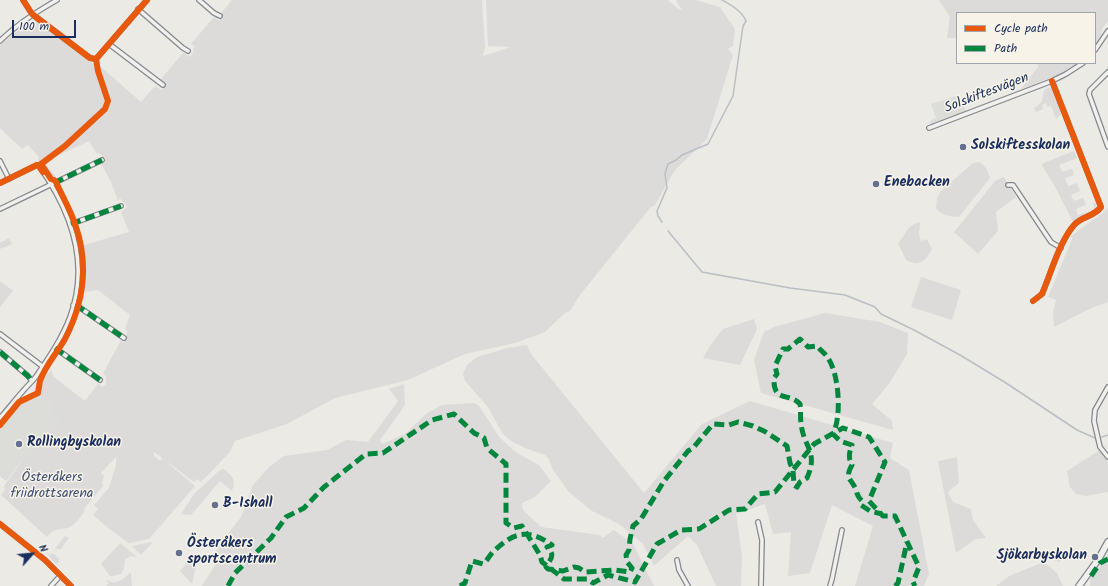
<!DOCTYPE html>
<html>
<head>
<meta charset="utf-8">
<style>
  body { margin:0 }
  #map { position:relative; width:1108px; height:586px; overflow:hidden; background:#ebeae5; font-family:Kalam,sans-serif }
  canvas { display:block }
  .legend { position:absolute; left:956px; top:12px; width:140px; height:52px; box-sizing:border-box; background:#f7f3e8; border:1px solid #9fa5b1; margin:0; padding:5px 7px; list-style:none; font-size:12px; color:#1b2f5e }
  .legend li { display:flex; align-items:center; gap:8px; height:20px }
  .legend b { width:20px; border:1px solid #9fa5b1 }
  .north { position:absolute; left:12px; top:534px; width:40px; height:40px; -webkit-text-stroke:3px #f7f3e8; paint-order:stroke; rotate:63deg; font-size:11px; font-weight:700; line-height:16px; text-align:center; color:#1b2f5e }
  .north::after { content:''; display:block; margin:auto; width:14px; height:18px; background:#1b2f5e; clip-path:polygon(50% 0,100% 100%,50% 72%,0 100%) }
  .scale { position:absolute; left:12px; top:20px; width:64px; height:18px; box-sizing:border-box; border:2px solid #1b2f5e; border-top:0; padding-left:5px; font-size:12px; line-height:14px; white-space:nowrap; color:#1b2f5e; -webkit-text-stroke:3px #f7f3e8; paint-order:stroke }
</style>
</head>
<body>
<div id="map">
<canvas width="1108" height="586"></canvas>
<ul class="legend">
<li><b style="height:5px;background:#e8590c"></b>Cycle path</li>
<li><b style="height:5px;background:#00873e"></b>Path</li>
</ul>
<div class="north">N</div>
<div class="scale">100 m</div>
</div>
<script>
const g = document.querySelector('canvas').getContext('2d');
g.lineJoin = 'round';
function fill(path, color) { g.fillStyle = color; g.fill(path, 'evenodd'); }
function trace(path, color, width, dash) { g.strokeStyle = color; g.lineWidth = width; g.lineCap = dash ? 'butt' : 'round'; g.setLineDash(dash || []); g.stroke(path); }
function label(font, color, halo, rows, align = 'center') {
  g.font = font + ' Kalam,sans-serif'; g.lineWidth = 3; g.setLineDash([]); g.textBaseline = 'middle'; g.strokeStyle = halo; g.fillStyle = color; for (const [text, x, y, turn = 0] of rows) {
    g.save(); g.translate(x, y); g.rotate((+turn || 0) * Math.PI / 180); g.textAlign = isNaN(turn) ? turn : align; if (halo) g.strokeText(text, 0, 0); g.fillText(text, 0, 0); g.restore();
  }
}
fill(new Path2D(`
  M956,96L960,107L964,106L966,112L931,125L930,121L936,118L931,104Z
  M39,395L53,406L59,420L29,455H26L6,481L0,476V427L20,403Z`), '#dcdcd9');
fill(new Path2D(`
  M232,0H482L485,47L483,56L511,47L488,46L486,0H668L677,8L682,10L676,0H695L720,7L735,29L733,46L728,49L733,55L707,139L675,170L655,205L650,208L633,229L580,295L570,311L565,313L545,332L515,343L465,354L408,380L335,398L287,424L235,441L230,452L201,482L197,479L194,482L154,452V456L160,461L162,458L195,486L149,539L129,543L108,528L93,515L98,509L94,505L109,488L116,465V457L101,473L104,476L102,482L103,486L84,509L85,510C82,515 76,524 70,527C60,531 56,526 47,537L1,495L5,490L4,486L26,455L27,454L29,455L59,420L53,414V406L34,391L39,379L47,375L51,370L54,377L85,401L98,384L103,387L106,384V376L103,374L121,340L124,343L126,339L127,331L125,329L130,315L98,290L84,292V245L129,232L121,212L127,207L120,198L118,201L111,182L101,163L106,159L99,153L97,154L89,141L51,159L46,165L57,178L53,180C46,174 35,167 39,157L28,145L22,149L0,128V46L4,41L34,19L92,63L101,67L141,102L155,86L162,90L165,86L160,80L183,53L190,57L193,53L194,46L191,44L214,17L219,21L222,17V12Z
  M939,0H1108V21L1102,29L1100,41L1095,45V13H957V38H947L950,17Z
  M1037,63H1078L1061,74L1021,89L1038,67Z
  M1051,87L1055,91L1061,114L1056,119L1051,106L1047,107L1046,103L1042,105L1043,109L1036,112L1034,108C1041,104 1043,101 1043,93L1046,89Z
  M1074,151L1077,158L1059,165L1062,172L1072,169L1074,175L1065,178L1068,186L1077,183L1080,191L1071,195L1074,201L1083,198L1086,205L1076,209L1078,215L1095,210L1093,203H1096L1097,208L1095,212L1073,222L1053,183L1041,164Z
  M980,162L986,168L990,178L959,217C949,216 942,216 936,208L937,198L941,191L973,163Z
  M1004,177L1016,197L996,212L998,231L978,254L954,232L996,180Z
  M1108,208V302L1089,309L1054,327L1053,313L1056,300L1048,297L1072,239L1071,236C1083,226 1097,219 1108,208Z
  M920,222L919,235L921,241L927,239L932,249C926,261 919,267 906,260L898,243C907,234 905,226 920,222Z
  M9,238L12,244L0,249V243Z
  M921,277L961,290L952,320L911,307Z
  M0,281L13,291L0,307Z
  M825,313L880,322L908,333L907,354L889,384L872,404L892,421L893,430L761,393L754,360L764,332L774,327Z
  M754,319L757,329L740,365L703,358L711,344L723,329Z
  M527,345L531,354L644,493L702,424L750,401L893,443L890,458L909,470L929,574L924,586H855L873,526L832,505L810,573L788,576L791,532L773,534L765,504L736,514L742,557L741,586H716L697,545L688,536L654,566L643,544L619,524L592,511L569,492L553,470L549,459L545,455L525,448L511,441L503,434L487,406L465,381L463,373L467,365L477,357L507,348Z
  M404,384L405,405L380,440L382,444L405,434L427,413L442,405L474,403L479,406L500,438L517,453L539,465L551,481L535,497L522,503L523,510L541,527L600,535L603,538L614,530L633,544L654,586H202L216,564L212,559L220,544L241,517L253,485L269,467L284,456L327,450L346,440L368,442L398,401L389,389Z
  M1100,450L1108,462V492L1086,496L1076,494L1070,487L1067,471Z
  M957,457L959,483L948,492L953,502L971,509L973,520L986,538L976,539L956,553L938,461Z
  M224,469C233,477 236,479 232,491L220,481L191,515L181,514L194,494L220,470Z
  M65,536L69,538L60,550L58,548L56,550L55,549Z
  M151,542L152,543L141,555L132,546Z
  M120,543L137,557L131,556L125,559L124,569L121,574L113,576H110L101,564Z
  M42,548L50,555L52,553L59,558V562L56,564Z
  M1048,551L1064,559L1058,562L1045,557L1025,560H1015L1017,552Z
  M1108,554V586H1090V579L1104,562Z
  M194,555L198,559L192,584L180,571Z
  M1044,562L1057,573L1063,586H996L1009,576Z
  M130,573L131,574L132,586H106L109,583L106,581L107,580C116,586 123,579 130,573Z`), '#dcdbd9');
trace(new Path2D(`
  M662,222L658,216L657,211L667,188L665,174L668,164L676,160L682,155L708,144L733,96L743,26L746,21C742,11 731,5 722,0
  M668,231L702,272L790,288L845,295L875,307L881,314L914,330L960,355L1006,383L1077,430L1095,438
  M1102,437L1108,435`), '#bbbec3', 1.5);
const street = new Path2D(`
  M23,0L32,14L90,58L96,59L147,0
  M199,0L214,13L220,16
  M138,9L183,48L188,51
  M0,41C17,24 36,12 57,0
  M109,44L163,85
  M1095,50L1108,31
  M1108,72L1090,90L1089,94L1108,147
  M929,128L1052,81L1066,74L1083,63
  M0,161L9,179
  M0,183L37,165L39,166C71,211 90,263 70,317C62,338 50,356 37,375C34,380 28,385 23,391C15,400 8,409 0,418
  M1008,185H1013L1051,242L1061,248
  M0,209L102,160
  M71,224L121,206
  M1033,301L1042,294C1051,273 1060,240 1075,224C1083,216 1095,216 1101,207L1052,81
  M73,305L79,307L124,338
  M0,334L42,366
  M55,348L100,380
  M0,352L28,376L32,381
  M1108,387L1095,410L1094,421L1100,447L1108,457
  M758,522L762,540L761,586
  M0,524L45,560L71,586
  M677,560L679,570L688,586
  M51,586L60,576
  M830,586L832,579L842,530`);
const secondary = new Path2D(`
  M1079,586L1098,560L1108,542`);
trace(street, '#85888f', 6);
trace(secondary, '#85888f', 8);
trace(street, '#f1f0ec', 3.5);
trace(secondary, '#f1f0ec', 5.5);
trace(new Path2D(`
  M54,183L102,160
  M71,224L121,206
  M75,306L79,307L124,338
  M55,348L100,380
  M0,352L28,376L32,381
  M1091,576L1100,563L1108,559
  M228,586L235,573L271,538L286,517L304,508L324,487L366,454L383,453L432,420L454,414L474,433L484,438L487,448L506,464V523L514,528L522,526L540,555L542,562L564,579H587L593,583L608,575L635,582L657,544L681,530L699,529L729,510L745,509L758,494L775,492L814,444L843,428L869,437L885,462L869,501L883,516H895L919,567L913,582L915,586
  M460,586L465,583L472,561L483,564C488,560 490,554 495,550C515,531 529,529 552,545L547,547C556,556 551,558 546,567L548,569L563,571L574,567L579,568L585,572L614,570L630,572L632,568L627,562L626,555L629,550L630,539L633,526L641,519L664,481L688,451L693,448L713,424L729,425L738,422L753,426L764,431L787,446L790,463L793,470L794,485L797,487L800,482L807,478C819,451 803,447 801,423C800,417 801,410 800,404C789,392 773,403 774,378L777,374L775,366L783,349H788L800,339L808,347L817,346C820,350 825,353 828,358C839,374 842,416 833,434L840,441L852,445C849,453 848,458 852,465C844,479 852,479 856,490C858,496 857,496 862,501L861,505L870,511L882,514
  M895,586L898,583L907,542`), '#00873e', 5, [10, 5]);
trace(new Path2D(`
  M23,0L32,14L90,58L96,59
  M96,59L147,0
  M0,183L37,165L39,166L43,172
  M1033,301L1042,294C1051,273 1060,240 1075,224C1083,216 1095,216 1101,207L1052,81
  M0,425L19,402L38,393C39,389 39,385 40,381C45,366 57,353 65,339C84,302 89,263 75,224C70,209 62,196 56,182L54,180L51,179L41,164L65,146L105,109L108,101L98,71L96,59
  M0,524L45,560L71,586`), '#e8590c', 6);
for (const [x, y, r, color] of [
  [963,147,4,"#64708d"],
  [876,184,4,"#64708d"],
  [19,444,4,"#64708d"],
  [215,505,4,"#64708d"],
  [179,553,4,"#64708d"],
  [1095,557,4,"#64708d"]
]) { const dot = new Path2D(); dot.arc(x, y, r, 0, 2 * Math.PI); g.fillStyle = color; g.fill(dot); trace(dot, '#f7f3e8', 1.5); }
label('14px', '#1b2f5e', '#f7f3e8', [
  ["Solskiftesvägen",987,94,-21]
]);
label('bold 14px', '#1b2f5e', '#f7f3e8', [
  ["Solskiftesskolan",971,147],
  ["Enebacken",884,184],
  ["Rollingbyskolan",27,444],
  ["B-Ishall",223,505],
  ["Österåkers",187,545],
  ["sportscentrum",187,561],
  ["Sjökarbyskolan",1087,557,"right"]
], 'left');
label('14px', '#3f4f75', '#f7f3e8', [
  ["Österåkers",52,479],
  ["friidrottsarena",52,495]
]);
</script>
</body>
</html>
